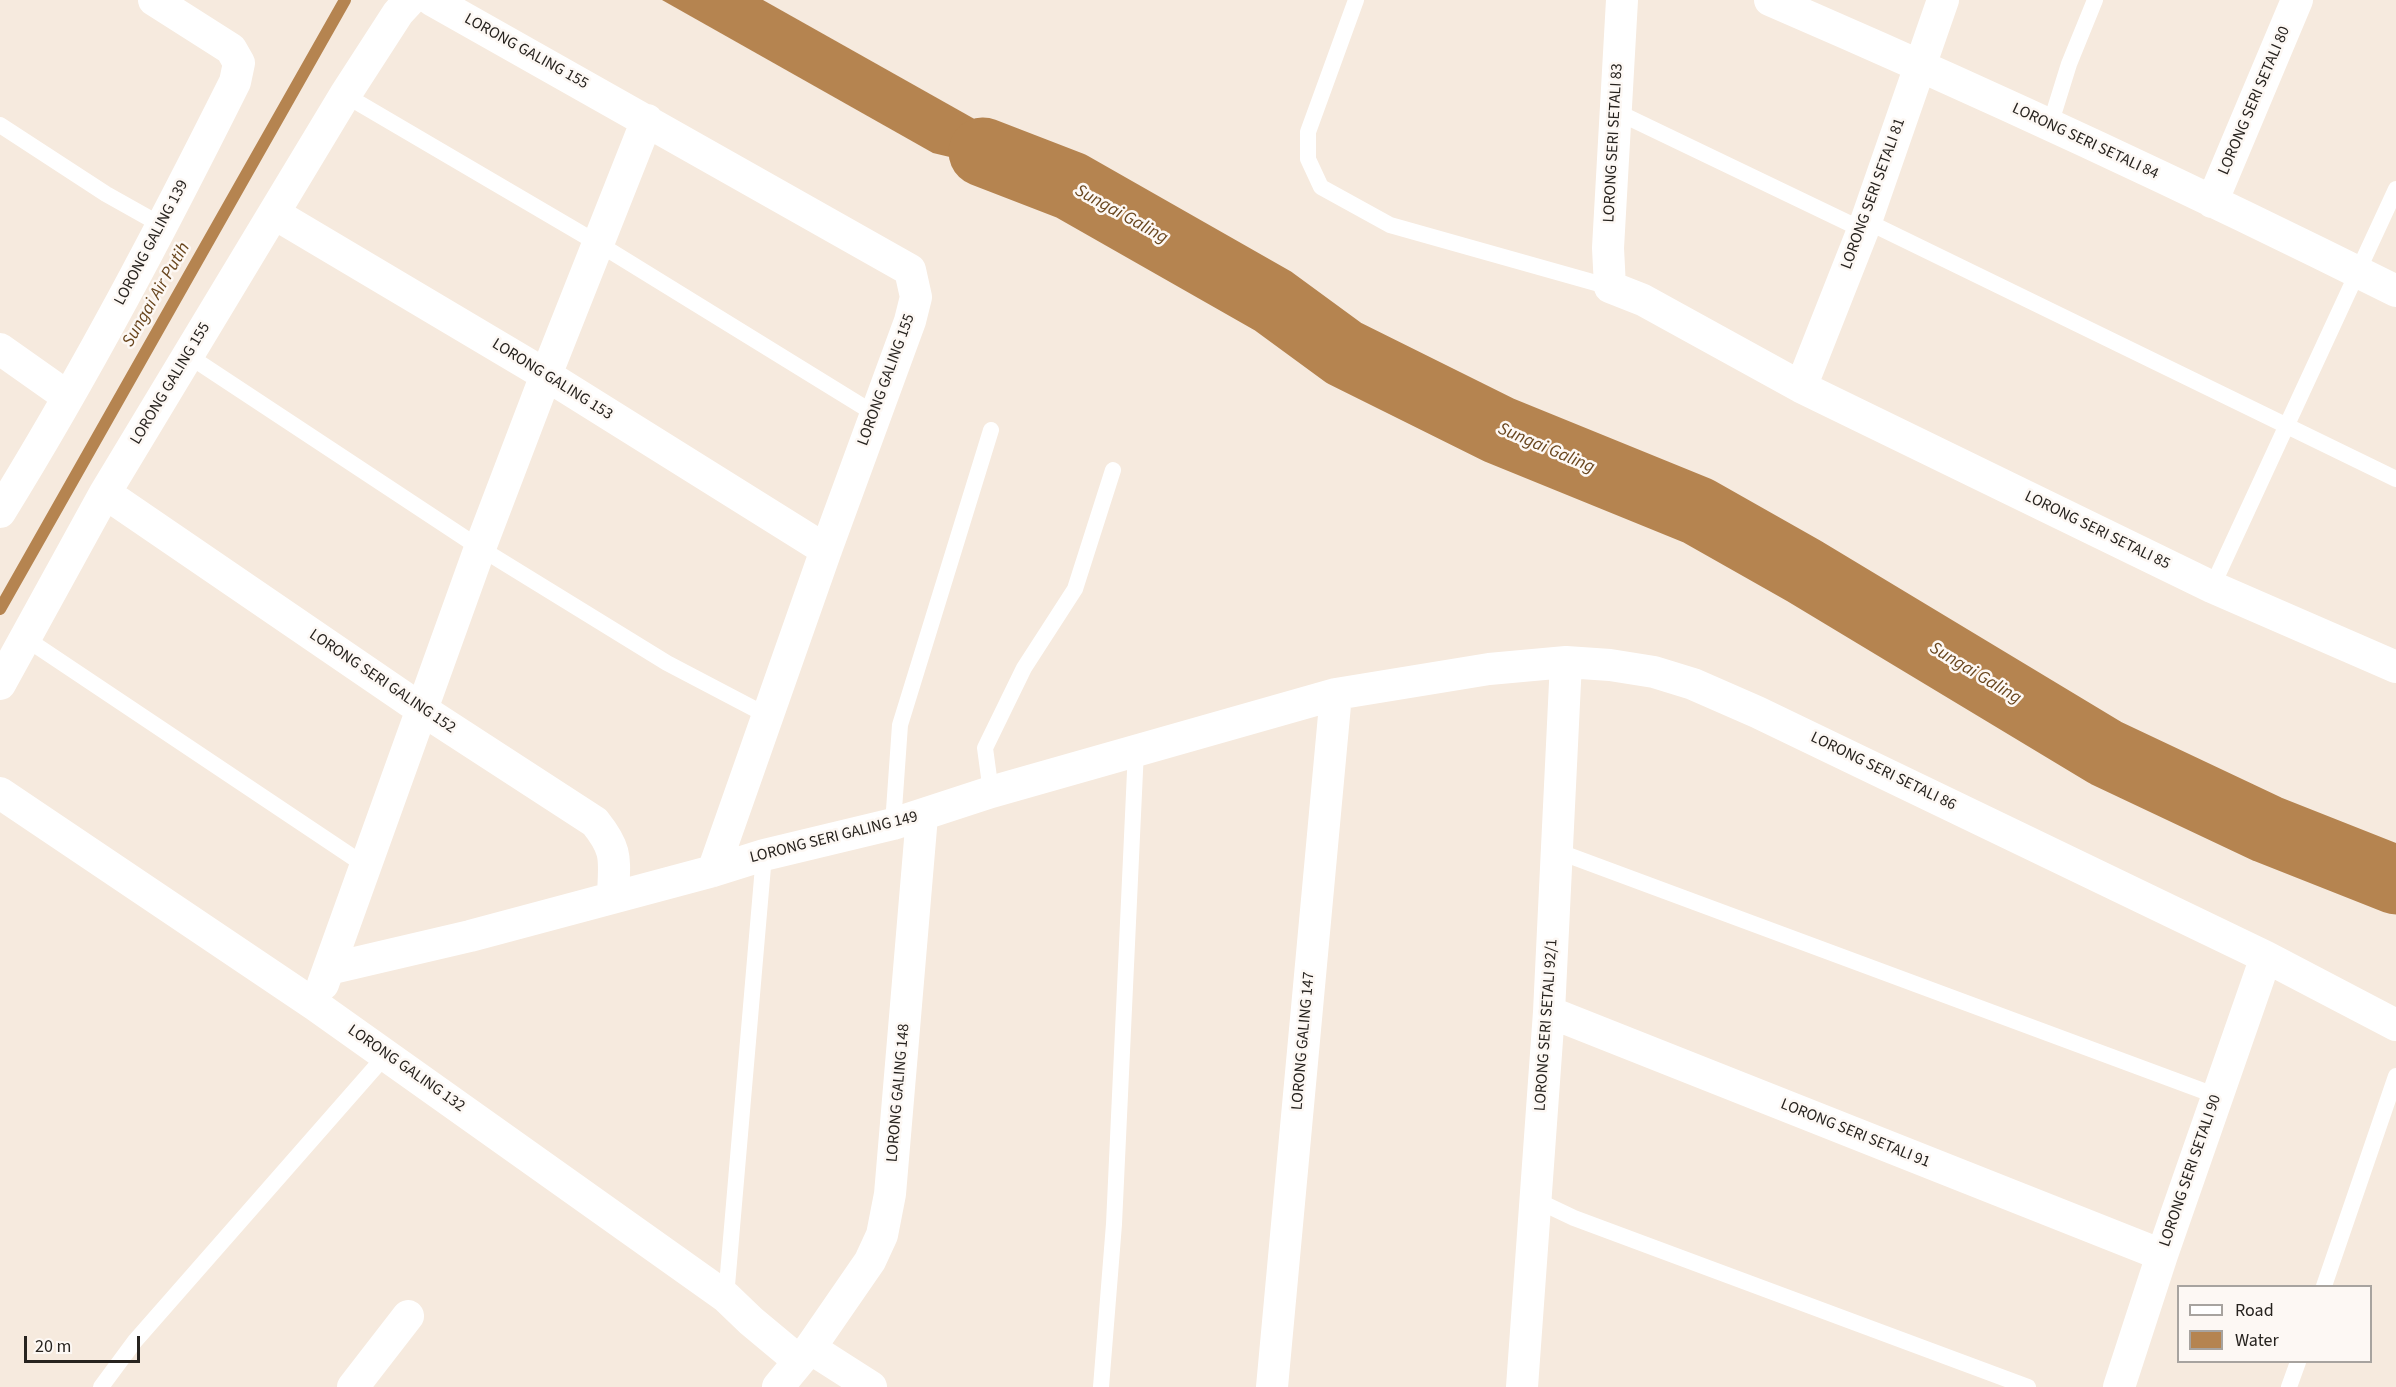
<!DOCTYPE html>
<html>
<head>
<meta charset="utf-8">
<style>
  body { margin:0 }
  #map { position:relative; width:2396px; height:1387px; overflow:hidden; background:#f6eade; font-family:"Source Sans 3",sans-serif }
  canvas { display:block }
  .legend { position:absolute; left:2177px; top:1285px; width:195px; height:78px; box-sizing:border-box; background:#fdf8f4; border:2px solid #a7a39f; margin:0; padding:8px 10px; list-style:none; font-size:18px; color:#27231f }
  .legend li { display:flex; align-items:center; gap:12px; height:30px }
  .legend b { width:30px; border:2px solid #a7a39f }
  .scale { position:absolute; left:24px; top:1336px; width:116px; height:27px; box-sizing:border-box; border:3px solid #27231f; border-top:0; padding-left:8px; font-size:18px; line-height:21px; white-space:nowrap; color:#27231f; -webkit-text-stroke:4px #fdf8f4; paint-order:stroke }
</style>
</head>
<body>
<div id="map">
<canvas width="2396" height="1387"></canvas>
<ul class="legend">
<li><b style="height:8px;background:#fff"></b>Road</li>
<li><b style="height:16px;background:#b58450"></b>Water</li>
</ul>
<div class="scale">20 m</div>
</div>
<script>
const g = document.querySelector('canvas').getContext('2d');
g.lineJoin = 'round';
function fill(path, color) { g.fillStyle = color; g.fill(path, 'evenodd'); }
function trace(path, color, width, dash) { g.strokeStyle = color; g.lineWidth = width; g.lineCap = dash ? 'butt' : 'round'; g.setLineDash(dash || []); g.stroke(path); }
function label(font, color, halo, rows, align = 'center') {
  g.font = font + ' "Source Sans 3",sans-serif'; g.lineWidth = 5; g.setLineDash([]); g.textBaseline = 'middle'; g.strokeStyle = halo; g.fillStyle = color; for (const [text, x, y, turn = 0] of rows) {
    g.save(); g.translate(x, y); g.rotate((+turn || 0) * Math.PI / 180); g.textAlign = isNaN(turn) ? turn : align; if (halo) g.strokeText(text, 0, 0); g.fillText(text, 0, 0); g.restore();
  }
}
fill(new Path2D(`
  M662,0H763L978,121L1071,186L933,153Z`), '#b58450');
trace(new Path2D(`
  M0,609L345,0`), '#b58450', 12);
trace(new Path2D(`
  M983,152L1071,186L1273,301L1344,353L1499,430L1698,511L1804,571L2106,753L2267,829L2396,880`), '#b58450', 69);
trace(new Path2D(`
  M1356,0L1308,132V159L1321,187L1390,225L1610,287
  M345,95L599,244L875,414
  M1615,111L1863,230
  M0,125L106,194L163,226
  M2050,125L2069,64L2095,0
  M1866,221L2396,479
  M189,356L480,548L667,663L768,716
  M2212,587L2396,189
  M25,638L366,866
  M991,792L985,748L1024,668L1075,589L1113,470
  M893,824L900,725L991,430
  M1557,851L2217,1096
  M1536,1200L1574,1218L2028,1387
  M2324,1286L2396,1076
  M726,1297L764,855
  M101,1387L135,1341L386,1055
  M1101,1387L1114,1224L1136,750
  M2289,1387L2298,1362`), '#fff', 16);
trace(new Path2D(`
  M432,0L910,270L916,297L910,321L826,550L713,871
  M1622,0L1608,248L1610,287L1643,300L1801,387L2212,587L2396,667
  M1770,0C1981,91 2190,188 2396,291
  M2212,202L2297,0
  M275,214L546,375L826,550
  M0,349L68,397
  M1801,387L1863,230L1943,0
  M105,493L421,709L595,822C619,852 614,860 613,897
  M0,512C86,373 162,228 235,82L239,63L231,49L154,0
  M0,684L105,493L345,95L398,13L410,0
  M0,793L315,1005L726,1297L751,1321L799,1361
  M329,969L470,936L713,871L764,855L893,824L991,792L1336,694L1489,669L1566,662L1610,665L1654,672L1693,684L1757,712L2266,957L2396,1025
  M323,984L480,548L546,375L647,120
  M1549,1012L2162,1255
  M810,1348L871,1387
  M353,1387L408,1316
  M778,1387L810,1348L870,1261L882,1235L890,1194L922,816
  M1272,1387L1336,694
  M1522,1387L1549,1012L1566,662
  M2119,1387L2162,1255L2266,957`), '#fff', 32);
label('16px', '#27231f', '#fdf8f4', [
  ["LORONG GALING 155",526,52,29],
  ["LORONG SERI SETALI 80",2255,101,-67],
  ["LORONG SERI SETALI 84",2085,142,25],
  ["LORONG SERI SETALI 83",1614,143,-87],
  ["LORONG SERI SETALI 81",1874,194,-70],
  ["LORONG GALING 139",152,243,-62],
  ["LORONG GALING 153",552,380,32],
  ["LORONG GALING 155",887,380,-70],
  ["LORONG GALING 155",171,384,-59],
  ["LORONG SERI SETALI 85",2097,531,26],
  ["LORONG SERI GALING 152",382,682,34],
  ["LORONG SERI SETALI 86",1883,772,26],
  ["LORONG SERI GALING 149",834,838,-14],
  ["LORONG SERI SETALI 92/1",1547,1025,-86],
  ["LORONG GALING 147",1304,1041,-85],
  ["LORONG GALING 132",406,1069,35],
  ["LORONG GALING 148",899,1093,-85],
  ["LORONG SERI SETALI 91",1855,1134,22],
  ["LORONG SERI SETALI 90",2191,1171,-71]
]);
label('italic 18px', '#69461e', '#fdf8f4', [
  ["Sungai Galing",1121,215,29],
  ["Sungai Air Putih",157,295,-60],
  ["Sungai Galing",1546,449,23],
  ["Sungai Galing",1975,674,31]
]);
</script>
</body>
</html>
